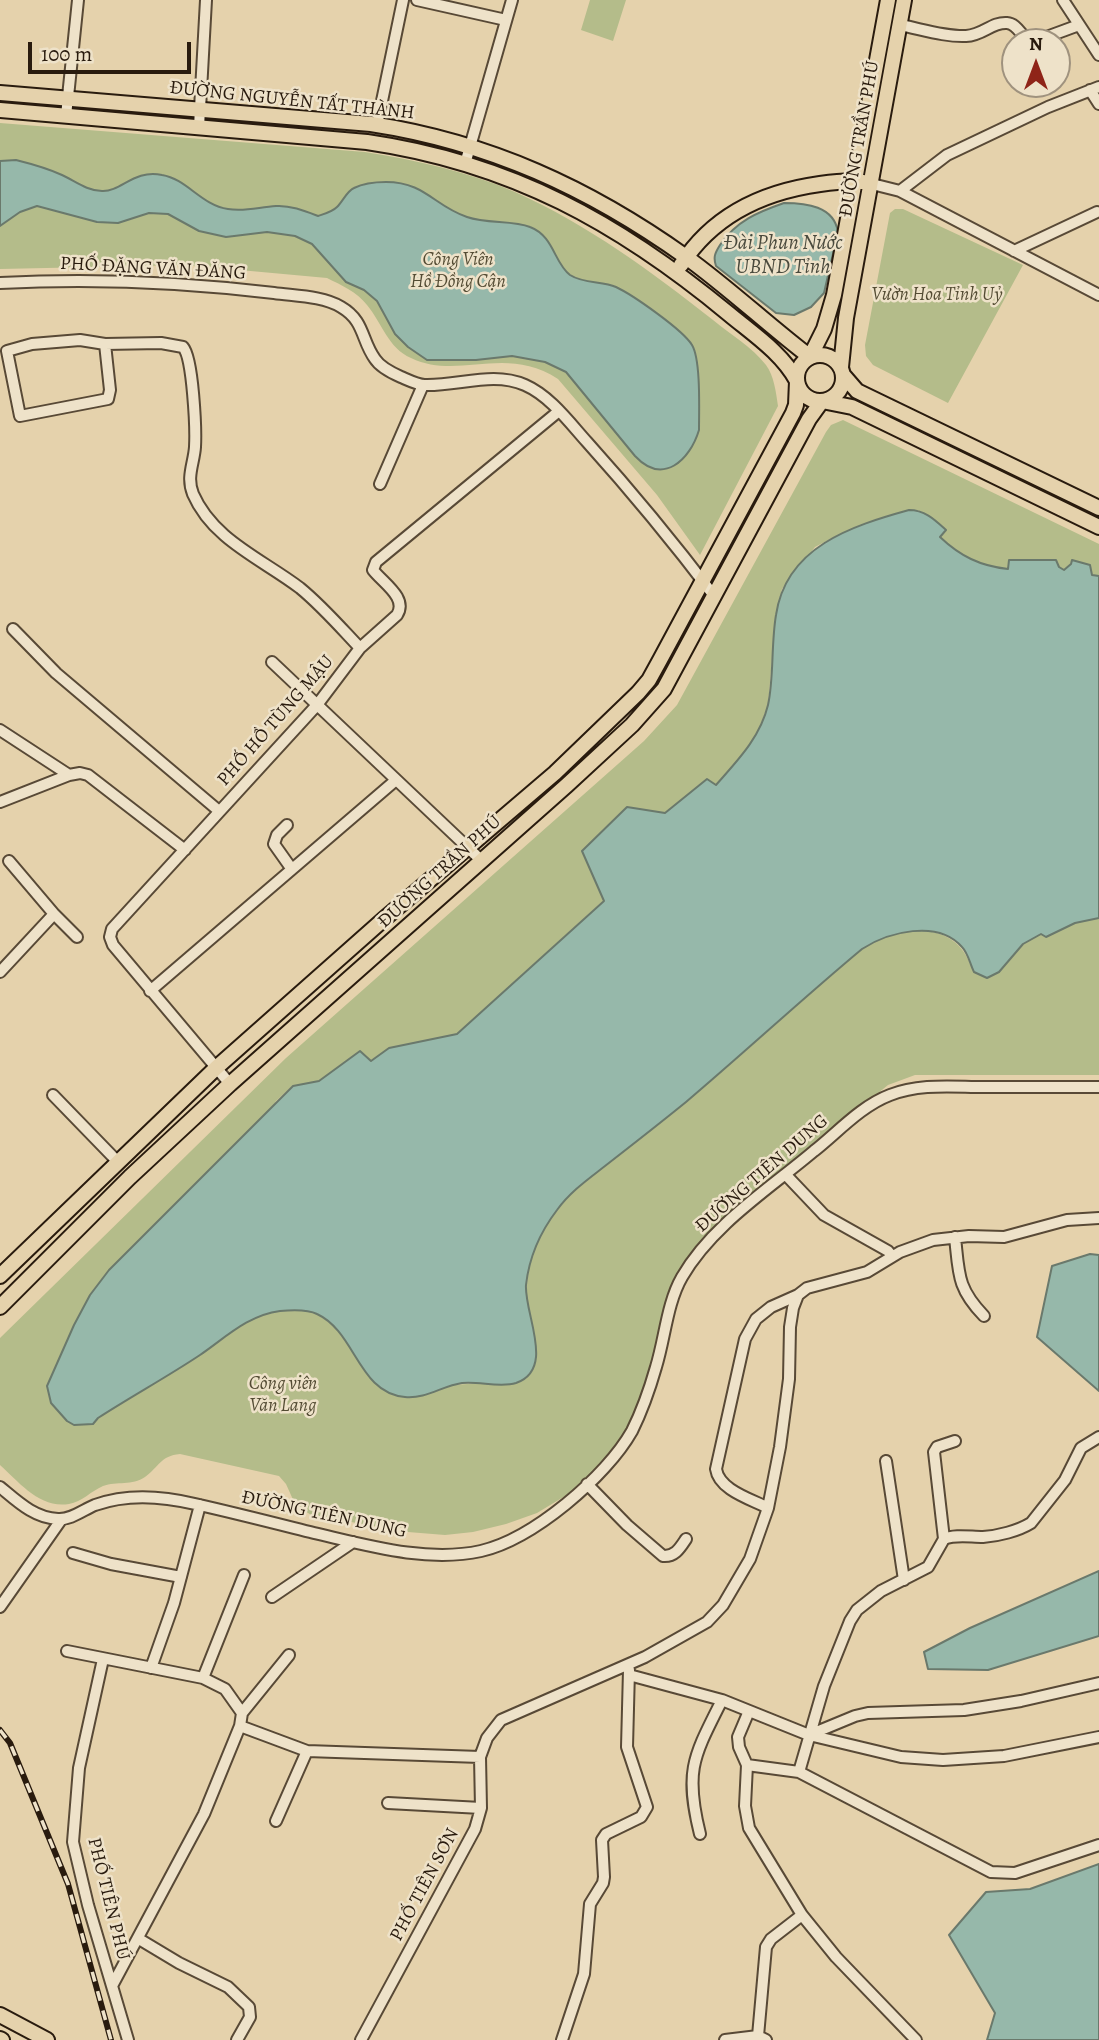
<!DOCTYPE html>
<html>
<head>
<meta charset="utf-8">
<style>
  body { margin:0 }
  #map { position:relative; width:1099px; height:2040px; overflow:hidden; background:#e5d2ac; font-family:Alegreya,serif }
  canvas { display:block }
  .north { position:absolute; left:1001px; top:28px; width:70px; height:70px; box-sizing:border-box; background:#eee2c9; border:2px solid #9f927e; border-radius:50%; rotate:0deg; font-size:19px; font-weight:700; line-height:28px; text-align:center; color:#291b0e }
  .north::after { content:''; display:block; margin:auto; width:24px; height:32px; background:#8f2418; clip-path:polygon(50% 0,100% 100%,50% 72%,0 100%) }
  .scale { position:absolute; left:28px; top:42px; width:163px; height:32px; box-sizing:border-box; border:4px solid #291b0e; border-top:0; padding-left:9px; font-size:21px; line-height:24px; white-space:nowrap; color:#291b0e; -webkit-text-stroke:5px #eee2c9; paint-order:stroke }
</style>
</head>
<body>
<div id="map">
<canvas width="1099" height="2040"></canvas>
<div class="north">N</div>
<div class="scale">100 m</div>
</div>
<script>
const g = document.querySelector('canvas').getContext('2d');
g.lineJoin = 'round';
function fill(path, color) { g.fillStyle = color; g.fill(path, 'evenodd'); }
function trace(path, color, width, dash) { g.strokeStyle = color; g.lineWidth = width; g.lineCap = dash ? 'butt' : 'round'; g.setLineDash(dash || []); g.stroke(path); }
function label(font, color, halo, rows, align = 'center') {
  g.font = font + ' Alegreya,serif'; g.lineWidth = 5; g.setLineDash([]); g.textBaseline = 'middle'; g.strokeStyle = halo; g.fillStyle = color; for (const [text, x, y, turn = 0] of rows) {
    g.save(); g.translate(x, y); g.rotate((+turn || 0) * Math.PI / 180); g.textAlign = isNaN(turn) ? turn : align; if (halo) g.strokeText(text, 0, 0); g.fillText(text, 0, 0); g.restore();
  }
}
fill(new Path2D(`
  M590,0H626L613,41L581,30Z
  M0,123L365,152C416,160 469,172 515,192C587,224 652,272 713,320C730,334 752,347 766,365C774,376 776,392 778,406L700,555L657,495L558,379C504,344 459,381 411,358C388,348 382,323 367,305C357,292 341,285 327,278L185,265L0,269Z
  M895,209H903L1023,265L948,403L873,365L866,356L865,345L890,213Z
  M843,420L1099,544V576L1092,575L1089,568L1072,560L1068,568L1064,570L1059,567L1056,560H1009L1008,569C980,566 960,556 940,537L946,531L918,510L897,513L836,536L815,547L782,589L776,613L768,705L757,734L743,754L716,785L707,779L665,813L627,808L582,851L604,900L457,1034L389,1048L371,1061L360,1051L319,1081L292,1086L276,1101L93,1424L98,1418C131,1397 165,1378 198,1356C213,1346 226,1334 241,1325C262,1313 296,1302 318,1315C339,1326 354,1352 365,1372L435,1392L451,1385L484,1383L532,1328C524,1298 525,1268 538,1240C565,1183 637,1142 685,1103C745,1053 802,999 862,949C896,927 953,918 970,964L999,972L1023,944L1041,934L1046,937L1075,923L1099,918V1075H915L888,1085L740,1207L685,1272L657,1360L630,1427L591,1475L570,1493L537,1513L506,1524L473,1532L445,1535L408,1532L311,1515L295,1504L286,1484L279,1476L180,1454C160,1456 160,1466 145,1477C132,1486 117,1481 103,1486C91,1491 82,1502 69,1504C40,1509 19,1482 0,1465V1338L286,1058L644,741L677,705L826,432L831,425Z`), '#b4bc8a');
const water = new Path2D(`
  M16,160C32,164 47,168 62,175C75,181 87,191 102,191C121,192 134,169 162,175C187,179 201,205 228,209C245,212 259,207 276,206C290,205 305,211 318,216C324,214 332,212 337,207C343,201 347,191 354,188C364,183 376,182 386,182C425,182 434,206 467,217C487,224 513,220 530,227C554,236 554,263 570,275C584,284 602,281 616,287C633,295 683,330 692,345C701,360 699,410 699,430C690,460 663,486 635,456L566,372L545,362L512,356L476,360H427L408,347L395,334L377,301L364,290L346,282L312,244L295,236L267,232L226,237L199,231L168,214L149,213L118,223L97,222L37,206L20,212L0,226V161Z
  M784,203C806,203 834,206 838,232L824,293L811,307L794,315L776,313L716,266C713,257 715,253 720,245C736,221 758,212 784,203Z
  M909,510C925,510 935,520 946,530L940,537C960,556 980,566 1008,569L1009,560H1056L1059,567L1064,570L1071,564L1072,560L1090,565L1092,575L1099,576V918L1075,923L1046,937L1041,934L1023,944L999,972L987,978L974,972C970,964 968,953 962,947C938,919 888,932 862,949C802,999 745,1052 686,1102C659,1124 632,1145 605,1166C587,1180 570,1192 557,1210C541,1231 529,1258 526,1285C524,1314 556,1369 516,1383C500,1388 479,1381 462,1383C442,1386 426,1399 405,1397C358,1393 356,1332 317,1314C307,1309 291,1310 280,1311C248,1315 225,1338 200,1355C167,1377 132,1396 98,1418L93,1424L74,1425L67,1421L51,1403L47,1386L74,1325L90,1295L109,1270L293,1086L319,1081L360,1051L371,1061L389,1048L457,1034L604,901L582,851L627,807L665,813L707,779L716,785C737,761 760,738 768,705C774,678 771,644 776,615C786,547 851,526 909,510Z
  M1090,1254L1099,1255V1391L1037,1337L1052,1266Z
  M1099,1571V1636L988,1670L928,1669L924,1652L970,1628Z
  M1099,1864V2040H987L995,2013L949,1935L986,1892L1030,1889Z`);
fill(water, '#96b8aa');
trace(water, '#6a796c', 2);
const minor = new Path2D(`
  M417,0L506,20
  M1063,0L1099,55
  M900,25C921,29 945,37 966,36C984,35 991,22 1007,23C1019,24 1021,39 1033,42L1079,25
  M1090,90L1099,104
  M66,116L78,0
  M377,125L403,0
  M199,127L206,0
  M465,164L512,0
  M872,184L900,191L1099,295
  M900,191L947,155L1048,107L1099,87
  M1014,251L1097,212
  M0,283C92,278 183,282 274,293C295,296 323,296 341,307C365,321 361,340 375,359C380,367 392,373 401,377C408,380 418,385 425,385C459,386 493,371 525,385C550,396 569,422 587,442C632,492 674,543 715,597
  M105,344L110,390L108,399L20,416L7,351L32,344L80,340L105,344L161,343L183,347C193,358 196,429 195,447C194,463 186,477 193,494C213,540 262,559 300,588C322,606 341,628 360,648
  M380,484L423,385
  M13,629L56,673L219,811
  M272,662L482,861
  M0,730L69,775
  M0,802L69,775L80,773L88,775L185,850
  M287,825L277,835L274,844L291,868
  M9,861L54,914
  M0,972L54,914L77,937
  M150,991L396,780
  M230,1084L113,945L110,937L112,929L317,705L360,648L397,615C408,598 383,583 373,570L376,562L559,411
  M53,1095L117,1161
  M786,1175L824,1215L888,1251L892,1256
  M955,1237C959,1274 957,1288 984,1316
  M886,1461L904,1580
  M587,1484L627,1525L663,1556C675,1557 680,1548 686,1539
  M0,1487C17,1501 34,1518 58,1519C71,1520 83,1510 95,1505C128,1493 162,1496 195,1504C235,1513 274,1523 314,1533C366,1545 427,1563 481,1551C533,1539 606,1477 632,1431C642,1411 650,1388 656,1367C665,1338 667,1303 682,1277C712,1225 769,1189 814,1151C838,1132 861,1106 890,1095C920,1083 953,1087 984,1087C1022,1087 1061,1087 1099,1087
  M768,1508C751,1499 719,1490 716,1469L745,1339L756,1319L771,1307L798,1295
  M944,1539C955,1534 970,1537 983,1537C998,1536 1018,1531 1031,1523L1065,1480L1081,1448L1099,1437
  M73,1553L111,1564L181,1577
  M272,1597L353,1542
  M0,1607L61,1520
  M67,1651L203,1678L225,1689L242,1713L240,1726L307,1751L480,1757
  M103,1659L79,1768L73,1842L88,1905L128,2040
  M151,1668L174,1603L200,1505
  M629,1675L722,1700L809,1735L901,1757L943,1760L1004,1756L1099,1737
  M203,1678L244,1575
  M749,1711L738,1737L739,1747L747,1765L745,1806L749,1828L802,1915L836,1957L916,2040
  M242,1713L289,1655
  M809,1735L855,1716L868,1713L964,1710L1021,1701L1099,1683
  M747,1765L799,1772L991,1872L1015,1873L1099,1845
  M799,1772L824,1686L850,1621L857,1610L881,1591L928,1567L944,1539L934,1452L937,1447L955,1441
  M388,1803L481,1808
  M276,1821L307,1751
  M700,1834C684,1770 694,1756 722,1700
  M139,1939L179,1963L228,1987L249,2007L250,2017L237,2040
  M112,1986L204,1814L240,1726
  M758,2036L766,1947L771,1939L802,1915
  M361,2040L475,1829L481,1808L480,1757L487,1738L501,1720L645,1657L707,1622L723,1605L750,1559L768,1508L780,1447L789,1379L790,1327L793,1308L798,1295L807,1288L867,1272L900,1252L933,1240L969,1236L1004,1237L1067,1220L1099,1218
  M562,2040L584,1974L590,1904L603,1883L604,1877L602,1840L606,1834L641,1817L647,1807L627,1747L629,1670
  M725,2040L758,2036L766,2040`);
const major = new Path2D(`
  M0,93L371,124C489,142 589,188 686,257C729,288 768,325 810,357L824,329L834,295L888,0
  M0,110L367,142C511,163 619,223 729,314C753,334 782,353 797,381L796,405L793,413L660,660L649,680L638,693L555,773L384,919L216,1068L0,1276
  M681,265C713,215 762,192 820,184C834,182 849,180 863,182
  M797 378a23 23 0 1 1 46 0a23 23 0 1 1-46 0Z
  M841,367L846,318L904,0
  M844,376L857,391L1099,508
  M0,1307L130,1177L230,1084L567,785L632,725L664,689L809,419L822,401L852,407L1099,527
  M0,2015L47,2040
  M0,2039L2,2040`);
trace(minor, '#584936', 14);
trace(major, '#291b0e', 18);
trace(minor, '#eee2c9', 10);
trace(major, '#e5d2ac', 14);
const rail = new Path2D(`
  M0,1730L10,1743L68,1884L111,2040`);
trace(rail, '#291b0e', 6);
trace(rail, '#eee2c9', 3.5, [10]);
label('19px', '#291b0e', '#eee2c9', [
  ["ĐƯỜNG NGUYỄN TẤT THÀNH",292,101,6],
  ["ĐƯỜNG TRẦN PHÚ",860,139,-80],
  ["PHỐ ĐẶNG VĂN ĐĂNG",153,269,3],
  ["PHỐ HỒ TÙNG MẬU",276,721,-49],
  ["ĐƯỜNG TRẦN PHÚ",440,872,-42],
  ["ĐƯỜNG TIÊN DUNG",762,1174,-41],
  ["ĐƯỜNG TIÊN DUNG",324,1515,12],
  ["PHỐ TIÊN SƠN",425,1885,-62],
  ["PHỐ TIÊN PHÚ",108,1899,76]
]);
label('italic 19px', '#534b33', '#eee2c9', [
  ["Công Viên",458,260],
  ["Hồ Đồng Cận",458,282],
  ["Vườn Hoa Tỉnh Uỷ",937,295],
  ["Công viên",283,1384],
  ["Văn Lang",283,1406]
]);
label('italic 21px', '#4a4a3d', '#eee2c9', [
  ["Đài Phun Nước",783,244],
  ["UBND Tỉnh",783,268]
]);
</script>
</body>
</html>
